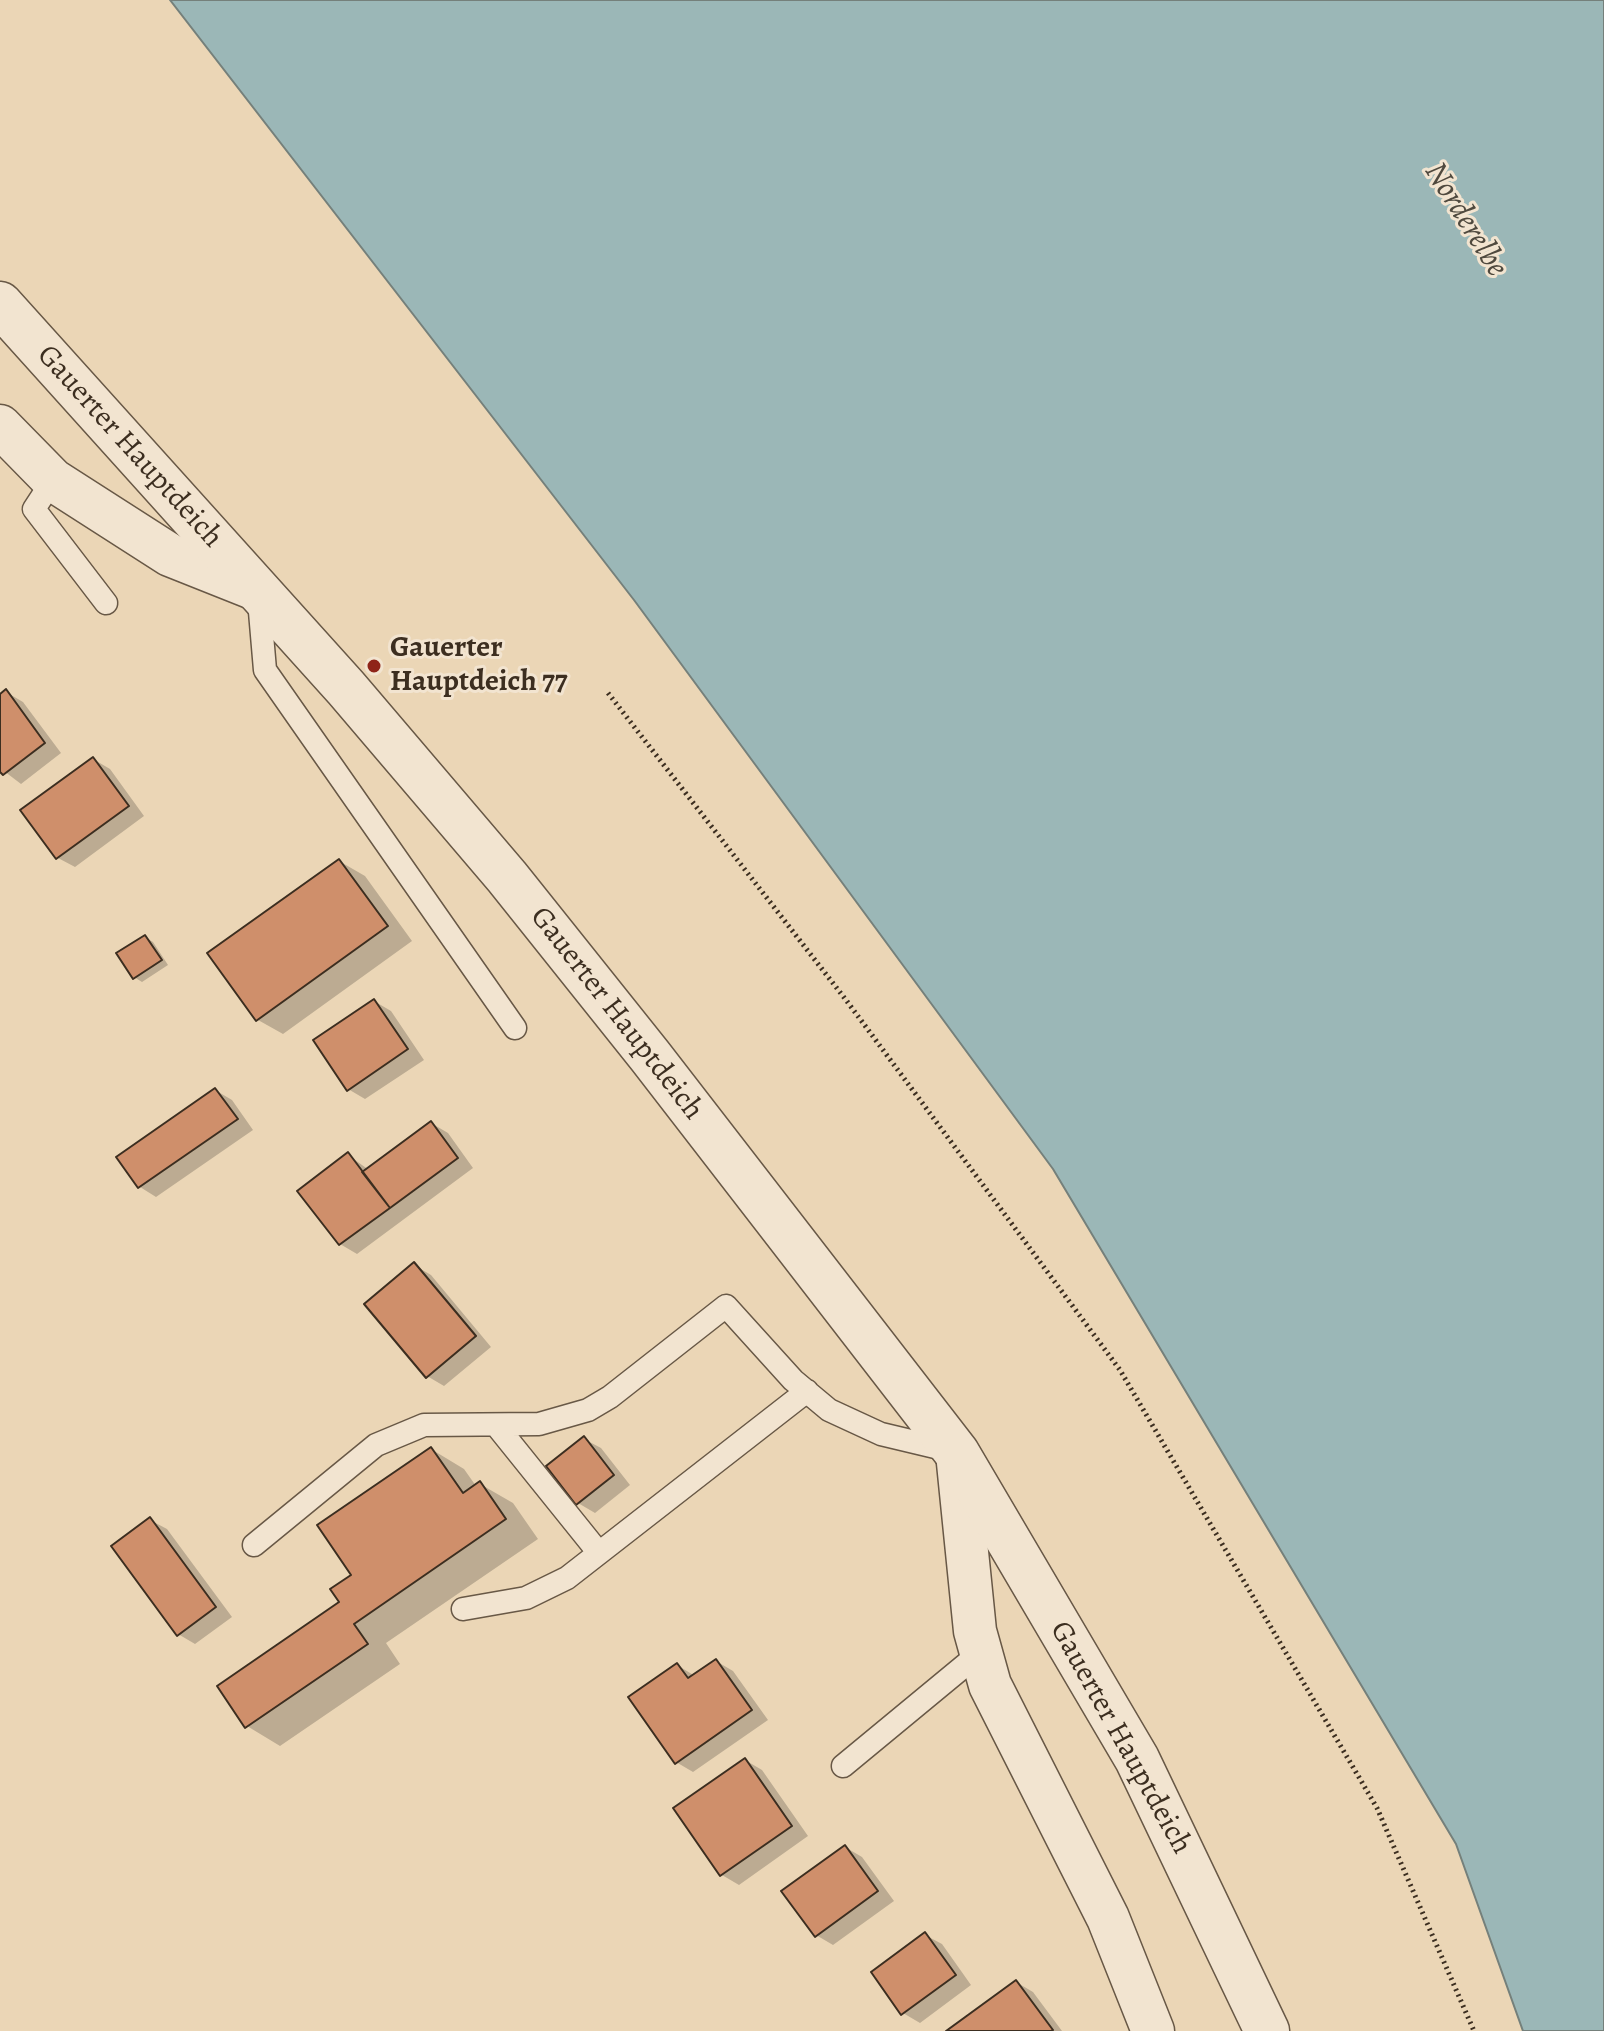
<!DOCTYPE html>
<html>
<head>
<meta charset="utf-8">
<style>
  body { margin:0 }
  canvas { display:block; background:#ebd6b6 }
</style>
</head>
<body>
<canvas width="1604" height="2031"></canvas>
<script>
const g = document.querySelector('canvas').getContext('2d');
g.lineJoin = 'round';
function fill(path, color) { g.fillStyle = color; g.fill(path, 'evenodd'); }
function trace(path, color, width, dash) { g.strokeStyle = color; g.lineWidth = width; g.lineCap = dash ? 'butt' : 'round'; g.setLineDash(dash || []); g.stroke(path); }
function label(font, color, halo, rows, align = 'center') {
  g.font = font + ' Alegreya,serif'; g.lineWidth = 6; g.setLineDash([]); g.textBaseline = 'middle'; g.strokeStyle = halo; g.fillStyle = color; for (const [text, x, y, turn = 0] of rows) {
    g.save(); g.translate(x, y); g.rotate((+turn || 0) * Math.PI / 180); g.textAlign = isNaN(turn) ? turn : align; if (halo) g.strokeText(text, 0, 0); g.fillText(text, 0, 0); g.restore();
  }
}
const water = new Path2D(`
  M170,0H1604V2031H1523L1456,1844L1053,1169L634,600Z`);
fill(water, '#9bb7b7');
trace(water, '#75807b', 2);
fill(new Path2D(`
  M6,692L23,702L61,753L21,784L0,768V696Z
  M93,759L110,769L144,816L75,867L58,858Z
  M339,861L365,876L412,941L283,1034L258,1020Z
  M145,937L153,942L168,965L142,982L134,977Z
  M374,1001L391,1011L424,1060L365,1099L348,1089Z
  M215,1090L232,1100L253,1130L156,1197L140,1187Z
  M431,1123L448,1133L473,1168L357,1254L340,1244L348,1155L369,1170Z
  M414,1265L431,1275L491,1347L444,1386L427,1376Z
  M584,1439L601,1448L630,1485L595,1513L578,1503Z
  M431,1449L464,1469L476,1486L480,1484L513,1503L538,1539L386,1643L400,1664L280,1746L247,1726L342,1603L354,1576Z
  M150,1520L167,1529L232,1617L195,1644L178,1634Z
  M716,1661L733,1671L768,1720L693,1772L676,1762L677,1665L695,1676Z
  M745,1760L762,1770L808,1836L739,1885L722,1875L676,1808Z
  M845,1847L862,1857L894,1901L833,1945L816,1935Z
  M925,1935L942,1944L971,1985L920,2023L903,2013Z
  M1016,1982L1033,1992L1062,2031H949Z`), '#0003');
const building = new Path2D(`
  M6,689L45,743L3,775L0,772V694Z
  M93,757L129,806L56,859L20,810Z
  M339,859L388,926L256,1021L207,953Z
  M145,935L162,960L133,979L116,953Z
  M374,999L408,1049L347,1091L313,1040Z
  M215,1088L238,1119L138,1188L116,1157Z
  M431,1121L458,1158L390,1208L362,1172Z
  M348,1152L390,1208L339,1245L297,1191Z
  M414,1262L476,1336L426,1378L364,1304Z
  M584,1436L614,1475L576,1505L546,1466Z
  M431,1447L463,1493L480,1481L506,1519L354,1624L368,1644L245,1728L217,1686L339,1602L330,1589L351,1575L317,1525Z
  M150,1517L216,1607L177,1636L111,1546Z
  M716,1659L752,1710L675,1764L628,1697L677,1663L688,1678Z
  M745,1758L792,1826L720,1876L673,1808Z
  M845,1845L878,1891L815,1937L781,1891Z
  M925,1932L956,1975L901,2015L871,1972Z
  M1016,1980L1053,2030L1051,2031H946Z`);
fill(building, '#cf8f6b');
trace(building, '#3c2e20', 2);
const service = new Path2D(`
  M53,480L34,509L106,603
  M259,600L265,670L515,1028
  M496,1425L599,1553
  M254,1545L376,1445L424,1425L539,1424L588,1410L610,1397L726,1306L793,1380L829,1410L881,1434L948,1450
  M463,1609L526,1598L567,1578L807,1391
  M843,1766L981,1652`);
const minor = new Path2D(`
  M0,426L53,480L170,555L258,590
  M957,1453L975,1631L990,1685L1108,1918L1153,2031`);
const tertiary = new Path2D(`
  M0,304L346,688L507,877L650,1056L957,1453L1137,1759L1267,2031`);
trace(service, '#685846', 25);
trace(minor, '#685846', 45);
trace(tertiary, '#685846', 47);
trace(new Path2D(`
  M608,693L846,1000L1120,1370L1377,1808L1474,2031`), '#3c2e20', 5, [2, 4]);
trace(service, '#f2e4d0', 22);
trace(minor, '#f2e4d0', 42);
trace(tertiary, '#f2e4d0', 44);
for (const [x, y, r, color] of [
  [374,666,8,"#8f2418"]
]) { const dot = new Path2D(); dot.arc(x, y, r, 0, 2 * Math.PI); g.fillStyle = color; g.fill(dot); trace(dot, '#f2e4d0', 3); }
label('30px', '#3c2e20', '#f2e4d0', [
  ["Gauerter Hauptdeich",129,447,48],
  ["Gauerter Hauptdeich",616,1014,52],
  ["Gauerter Hauptdeich",1120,1738,61]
]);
label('bold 30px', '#3c2e20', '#f2e4d0', [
  ["Gauerter",390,649],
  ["Hauptdeich 77",390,683]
], 'left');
label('italic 32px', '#4f493e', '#f2e4d0', [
  ["Norderelbe",1465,220,58]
]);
</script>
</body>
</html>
